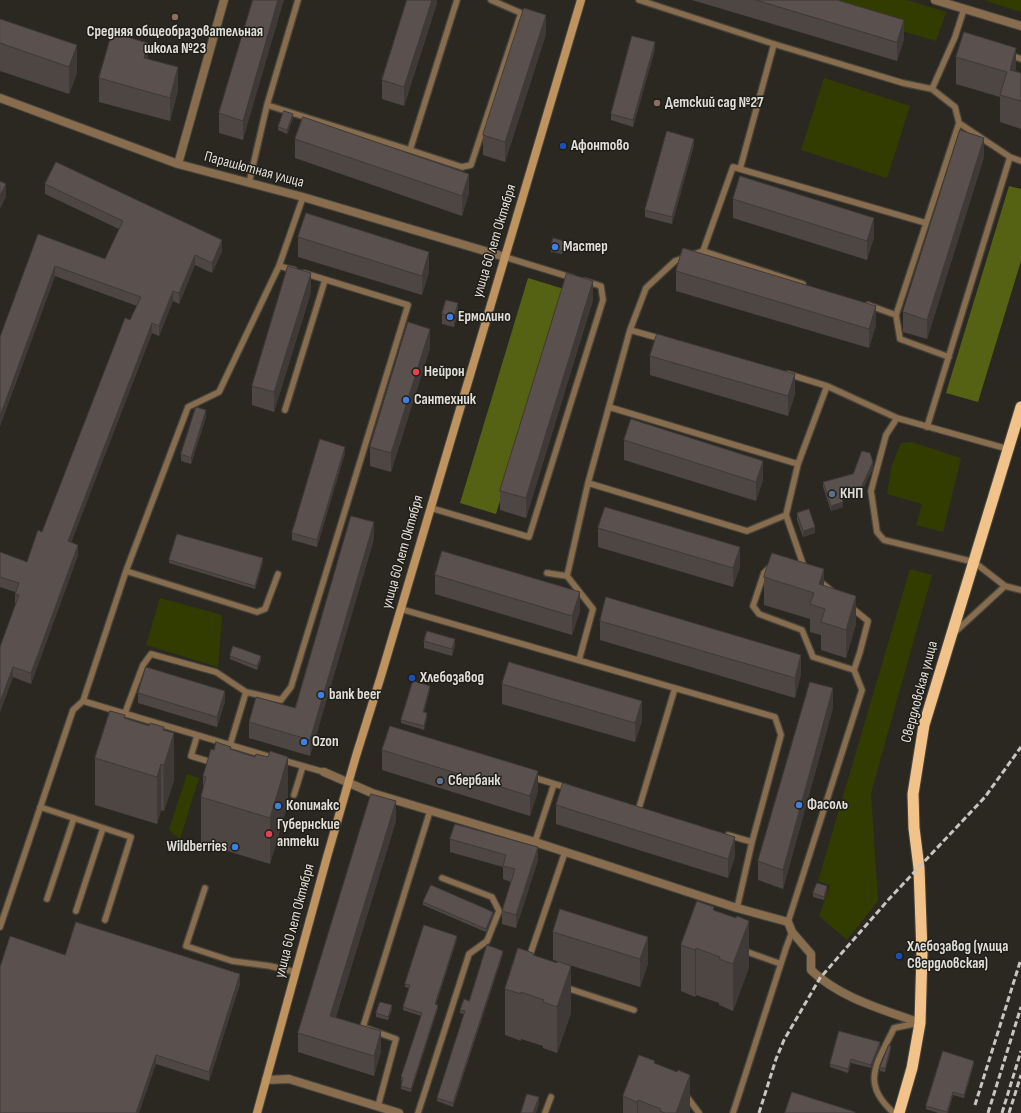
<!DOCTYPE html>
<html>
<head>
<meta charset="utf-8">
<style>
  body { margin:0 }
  canvas { display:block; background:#2a2821 }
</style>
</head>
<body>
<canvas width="1021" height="1113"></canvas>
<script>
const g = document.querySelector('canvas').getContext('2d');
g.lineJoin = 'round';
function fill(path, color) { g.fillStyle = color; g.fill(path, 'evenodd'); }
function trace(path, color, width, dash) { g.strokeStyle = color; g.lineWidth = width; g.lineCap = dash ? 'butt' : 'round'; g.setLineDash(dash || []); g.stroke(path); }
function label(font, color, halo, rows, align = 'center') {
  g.font = font + ' "Sofia Sans Condensed",sans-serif'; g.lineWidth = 3; g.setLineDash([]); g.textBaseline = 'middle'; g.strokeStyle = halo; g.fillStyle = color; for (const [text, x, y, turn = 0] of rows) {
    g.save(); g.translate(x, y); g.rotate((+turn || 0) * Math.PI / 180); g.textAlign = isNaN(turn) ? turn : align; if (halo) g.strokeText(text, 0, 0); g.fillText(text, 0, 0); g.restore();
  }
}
fill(new Path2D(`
  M797,0H907L946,12L936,41Z
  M984,0H1021V12Z
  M824,78L910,106L887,178L801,150Z
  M912,442L961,458L943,532L916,525L922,504L887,494L891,468L901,443Z
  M910,569L932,575L871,793L878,901L847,940L819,916L830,885L818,881Z
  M160,598L222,615L218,667L146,645Z
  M187,774L199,778L180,839L169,830Z`), '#333c00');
fill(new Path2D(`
  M1009,186L1021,189V261L978,402L946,393Z
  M528,278L564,289L496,514L460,503Z`), '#556113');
const service = new Path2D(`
  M639,0L774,44L903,83L932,89
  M964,9L955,37L932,89L955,107L959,123L1010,157L1021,161
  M1010,55L1021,59
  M267,105L410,150L462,167L471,165L521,13L491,0
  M410,150L457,0
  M740,169L926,223
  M249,183L267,105L298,0
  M703,251L803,284
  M505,257L573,278
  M279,266L294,270
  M868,305L896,315
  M630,330L662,339
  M949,357L900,339L896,315L959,123
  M788,374L827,386L897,418
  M609,407L798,464
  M285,410L325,280
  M927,427L1010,157
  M1008,449L897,418L886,435L871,491L877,532L884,540L974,562L1005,586L1021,590
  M588,483L747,531L786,515
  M431,508L529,537L603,300L601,286L585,281
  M771,566L764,573L753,606L759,614L802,630L813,657L854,670L862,690L788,922
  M805,570L786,515L798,464L827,386
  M126,571L188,407L219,392L279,266L303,197
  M547,573L567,576
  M818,580L833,592
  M852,608L868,621L860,652L854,670
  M401,609L775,717L781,735L752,842L737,908
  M955,632L1005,586
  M579,660L593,609L567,576L588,483L630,330L646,288L675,261L703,251L733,167L740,169L774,44
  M83,701L274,758
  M125,713L143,665L151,654L216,672L246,692L281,700L291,687L408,305L304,273
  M197,736L191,756L214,763
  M230,745L246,692
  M282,760L324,772
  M532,777L568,788
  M294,795L303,766
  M40,807L131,837L105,920
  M639,808L675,688
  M728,835L752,842
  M535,842L554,784
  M205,888L186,946L232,961L270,966L295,972
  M47,899L74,818
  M76,911L103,828
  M0,927L73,710L83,701L126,571L257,612L265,609L278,574
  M742,950L781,964
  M529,958L565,852
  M564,987L634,1010
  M687,1097L699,1113
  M378,1106L396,1039L363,1027L430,811
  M418,1113L469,954L487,941L499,911L492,897L442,878
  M545,1113L551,1097
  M733,1113L786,948L792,932
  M894,1113C859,1083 878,1062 894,1028L918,1023`);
const minor = new Path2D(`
  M935,0L1021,26
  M0,98L178,164L303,197L505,257
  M178,164L224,0
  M324,772L372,793L535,842L737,908L788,922L792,932L811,954V970C840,998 882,1009 920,1023
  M266,1080L289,1079L399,1113`);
const secondary = new Path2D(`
  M257,1113L327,857L356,756L381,676L581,0`);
const trunk = new Path2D(`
  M899,1113L912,1068L920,1023L922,953L919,868L914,828L913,794L924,725L1021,407`);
trace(service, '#47453e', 8);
trace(minor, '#47453e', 10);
trace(secondary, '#47453e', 10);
trace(trunk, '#47453e', 13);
trace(service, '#876d4d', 5.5);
trace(minor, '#876d4d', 8);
trace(secondary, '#be9360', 8);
trace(trunk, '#f1c289', 11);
trace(new Path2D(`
  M975,1105L1021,959
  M759,1113L776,1059L784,1040L820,978L889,899L985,797L1021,747
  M988,1113L1021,1007
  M1002,1113L1021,1051
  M1009,1113L1021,1075`), '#c6c5c0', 3, [6, 3]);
fill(new Path2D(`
  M253,0L243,140L219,133V113Z
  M437,0V3L404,106L382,99V80Z
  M692,0H837L904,39L897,61Z
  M0,19L77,45V73L69,94L0,71Z
  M546,34L505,162L483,155V135Z
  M655,49L633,127L611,120V114Z
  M956,57L1021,73V129L1000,122V97L956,84Z
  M148,59L178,90L170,121L99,102V78Z
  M293,118L287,134L278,130V127Z
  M295,139L469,193L462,216L295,158Z
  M694,145L672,224L645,217V210Z
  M984,157L927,339L903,332V311Z
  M45,184L222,251L212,273L195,265L179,304L173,301L159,336L152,333L71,542L78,555L31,684L13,677L0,712V647L16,604H15V592L0,587V552L27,562L42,532L137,306L55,276L0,426V337L38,234L105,259L119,229L45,194Z
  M733,199L874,237L867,260L733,218Z
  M298,237L429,272L422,295L298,257Z
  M564,244L562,254L551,252V248Z
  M676,271L876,325L869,348L676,291Z
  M311,292L274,412L252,405V386Z
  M593,300L526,518L500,510V491Z
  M458,313L454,327L442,324V314Z
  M430,348L391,472L370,466V447Z
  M650,356L795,394L788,416L650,375Z
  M206,417L191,464L181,461V454Z
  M624,440L763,480L756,501L624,460Z
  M345,453L317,547L292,540V533Z
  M873,468L861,493L842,499L843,507L831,511L823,487V482Z
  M797,513L815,533L803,537L797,520Z
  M598,528L740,567L733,587L598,547Z
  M374,539L310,756L249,738V722L295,708Z
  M169,560L263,562L255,589L169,563Z
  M435,575L580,611L572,635L435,594Z
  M764,577L824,586L856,624L846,658L821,650V635L810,632V619L764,605Z
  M600,621L801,674L795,698L600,640Z
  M424,641L455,646L452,656L424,648Z
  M230,656L261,660L257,670L230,659Z
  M502,684L642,721L635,742L502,704Z
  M430,689L424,712L427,717L424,730L401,723V720Z
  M138,693L225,701L217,727L138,703Z
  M833,708L783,889L758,880V861Z
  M125,718L164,730L174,780L164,811L161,810L157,824L95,805V758Z
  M231,749L288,803L270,864L201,843V797L203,789V776L214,750Z
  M382,750L538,791L530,816L382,770Z
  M556,805L735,856L728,878L556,824Z
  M396,821L336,1017L381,1051L374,1076L298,1052V1033Z
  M450,839L538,860L516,928L502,924V911L511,882L503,879V867L450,852Z
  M827,890L824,900L813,897V893Z
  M423,902L493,915L486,932L423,905Z
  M560,909L648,964L640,987L553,960V932Z
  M714,910L749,967L733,1011L719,1005V1003L696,995L695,997L681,991V945Z
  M457,939L436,1004L438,1008L411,1092L401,1089V1086L402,1081L401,1080V1077L421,1016L403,1010V1007L409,988L405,987V984Z
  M503,954L453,1107L437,1101V1098L464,1014L460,1013V1010L469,1001Z
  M65,955L240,984L209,1081L156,1064Z
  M533,955L571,1013L557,1053L543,1048V1046L521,1039V1041L505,1035V989Z
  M392,1009L388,1020L376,1017V1013Z
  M880,1046L871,1068L851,1063L848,1073L830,1067V1064Z
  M891,1049L885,1072L880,1071V1067Z
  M655,1064L690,1113H623V1096Z
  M974,1064L964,1098L953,1095L948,1113H938L926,1109V1106Z`), '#4d4643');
fill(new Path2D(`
  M278,0H284L243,140V121Z
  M432,0H437V3L404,106V87Z
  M546,15V34L505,162V142Z
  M904,20V39L897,61V42Z
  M655,42V49L633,127V120Z
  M148,43V66L144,58Z
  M77,45V73L69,94V67Z
  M1016,48V76L1010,70Z
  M178,67V90L170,121V98Z
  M293,114V118L287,134V130Z
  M984,138V157L927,339V320Z
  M694,139V145L672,224V217Z
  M469,174V193L462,216V196Z
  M6,184V197L0,209V196Z
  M874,218V237L867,260V241Z
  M222,240V251L212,273V263Z
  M564,241V244L562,254V251Z
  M429,252V272L422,295V276Z
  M195,255V265L179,304V293Z
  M55,266V276L0,426V416Z
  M311,273V292L274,412V392Z
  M593,281V300L526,518V498Z
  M173,291V301L159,336V326Z
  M458,303V313L454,327V317Z
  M876,306V325L869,348V329Z
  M152,323V333L68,551V541Z
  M430,329V348L391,472V453Z
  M795,374V394L788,416V396Z
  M206,410V417L191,464V458Z
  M345,447V453L317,547V540Z
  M763,461V480L756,501V482Z
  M873,462V468L861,493L841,500V494Z
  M843,502V507L831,511V506Z
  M374,522V539L310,756V740Z
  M815,527V533L803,537V531Z
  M78,545V555L31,684V673Z
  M740,547V567L733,587V568Z
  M263,558V562L255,589V586Z
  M824,569V597L819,584Z
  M580,592V611L572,635V616Z
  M856,596V624L846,658V630Z
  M455,639V646L452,656V649Z
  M801,655V674L795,698V678Z
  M261,656V660L257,670V666Z
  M13,667V677L0,712V702Z
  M430,686V689L423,716V712Z
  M833,688V708L783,889V870Z
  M225,691V701L217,727V717Z
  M642,701V721L635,742V723Z
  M427,713V717L424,730V726Z
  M164,727V764L174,733V780L164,811L163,730Z
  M288,757V803L270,864V818Z
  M161,764V810L157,824V777Z
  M538,771V791L530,816V796Z
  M396,801V821L330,1035V1016Z
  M735,837V856L728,878V859Z
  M538,847V860L516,928V915Z
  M827,886V890L824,900V897Z
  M493,912V915L486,932V929Z
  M749,921V967L733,1011V964Z
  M457,936V939L435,1007V1004Z
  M648,937V964L640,987V959Z
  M696,948V995L695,997V950Z
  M503,951V954L453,1107V1103Z
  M571,966V1013L557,1053V1007Z
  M240,974V984L209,1081V1072Z
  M392,1005V1009L388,1020V1017Z
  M438,1005V1008L411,1092V1089Z
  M381,1031V1051L374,1076V1056Z
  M880,1042V1046L871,1068V1065Z
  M891,1046V1049L885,1072V1069Z
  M156,1055V1064L139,1113H136Z
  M851,1059V1063L848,1073V1069Z
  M974,1061V1064L964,1098V1095Z
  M690,1075V1113H676Z
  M953,1092V1095L948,1113H947Z
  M539,1097V1104L536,1113H533Z
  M638,1100V1113H637V1102Z`), '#3f3937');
const building = new Path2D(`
  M253,0H278L243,121L219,113Z
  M407,0H432L404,87L382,80Z
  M756,0H837L904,20L897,42Z
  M524,8L546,15L505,142L483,135Z
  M0,19L77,45L69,67L0,43Z
  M964,32L1016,48L1010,70L1021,73V101L1000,95L1007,72L956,57Z
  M112,33L148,43L144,58L178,67L170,98L99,78Z
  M632,36L655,42L633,120L611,114Z
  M284,111L293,114L287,130L278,127Z
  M303,117L469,174L462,196L295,139Z
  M960,130L984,138L927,320L903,312V311Z
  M667,131L694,139L672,217L645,210Z
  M56,162L222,240L212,263L195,255L179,293L173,291L159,326L152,323L68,541L78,545L31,673L13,667L0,702V647L19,595L15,594L19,583L0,577V552L27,562L38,530L42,532L125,318L130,320L141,297L55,266L0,416V337L38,234L105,259L123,221L45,184Z
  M740,176L874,218L867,241L733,199Z
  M0,181L6,184L0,196Z
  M306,213L429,252L422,276L298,237Z
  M553,238L564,241L562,251L551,248Z
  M683,248L876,306L869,329L676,271Z
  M288,266L311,273L274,392L252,386Z
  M567,273L593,281L526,498L500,491Z
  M446,300L458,303L454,317L442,314Z
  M408,322L430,329L391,453L370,447Z
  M657,334L795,374L788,396L650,356Z
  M196,407L206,410L191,458L181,454Z
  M631,419L763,461L756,482L624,440Z
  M320,439L345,447L317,540L292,533Z
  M862,451L870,453L873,462L861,488L841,494L843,502L831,506L823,482L853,474Z
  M605,507L740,547L733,568L598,528Z
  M809,509L815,527L803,531L797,513Z
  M351,516L374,522L310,740L249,722L256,697L295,708Z
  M177,534L263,558L255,586L169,560Z
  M442,551L580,592L572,616L435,575Z
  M772,553L824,569L819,584L856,596L846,630L821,622L825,609L810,604L814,593L764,577Z
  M606,597L801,655L795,678L600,621Z
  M427,631L455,639L452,649L424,641Z
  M233,646L261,656L257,666L230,656Z
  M509,662L642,701L635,723L502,684Z
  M146,667L225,691L217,717L138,693Z
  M413,681L430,686L423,712L427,713L424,726L401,720Z
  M810,682L833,688L783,870L758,861Z
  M110,711L125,715L124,718L149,726L150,723L164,727L163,730L174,733L164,765L161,764L157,777L95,758Z
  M390,726L538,771L530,796L382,750Z
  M216,742L231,747L230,749L255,757L256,754L268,757L270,751L288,757L270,818L201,797L206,777L203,776L211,749L214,750Z
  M563,783L735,837L728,859L556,805Z
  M371,794L396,801L330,1016L381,1031L374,1056L298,1033Z
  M455,824L538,847L516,915L502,911L515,869L503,866L506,855L450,839Z
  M817,883L827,886L824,897L813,893Z
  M431,885L493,912L486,929L423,902Z
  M697,901L714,907L713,910L736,918L737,916L749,921L733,964L719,959L720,957L696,948L695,950L681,945Z
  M560,909L648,937L640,959L553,932Z
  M76,922L240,974L209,1072L156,1055L136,1113H0V967L10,936L65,955Z
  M424,925L457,936L435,1004L438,1005L411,1089L401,1086L403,1078L401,1077L422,1013L403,1007L410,985L405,984Z
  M487,945L503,951L453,1103L437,1098L465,1011L460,1010L464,999L469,1001Z
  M518,948L533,953V955L557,963V961L571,966L557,1007L543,1002L544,1000L521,992V994L505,989Z
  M380,1002L392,1005L388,1017L376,1013Z
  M839,1031L880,1042L871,1065L851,1059L848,1069L830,1064Z
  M889,1045L891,1046L885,1069L880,1067Z
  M943,1051L974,1061L964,1095L953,1092L947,1112L926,1106Z
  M639,1055L655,1061L654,1063L677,1072L678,1070L690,1075L676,1113H665L660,1111L661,1109L638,1100L637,1102L623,1096Z
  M792,1092L855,1112V1113H785Z
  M527,1094L539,1097L533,1113H521Z`);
fill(building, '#5a514e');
trace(building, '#3f3937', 1);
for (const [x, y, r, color] of [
  [175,17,4,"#8d6e63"],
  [657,103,4,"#8d6e63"],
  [563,146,4,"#1a4fb4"],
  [555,247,4,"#3f7fe0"],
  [450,317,4,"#3f7fe0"],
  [416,372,4,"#e0444e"],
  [406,400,4,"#3f7fe0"],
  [832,494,4,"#5c6f8a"],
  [412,678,4,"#1a4fb4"],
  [321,695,4,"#3f7fe0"],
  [304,742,4,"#3f7fe0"],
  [440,781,4,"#5c6f8a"],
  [799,805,4,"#3f7fe0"],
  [278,806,4,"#3f7fe0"],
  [269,834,4,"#e0444e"],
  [235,847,4,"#3f7fe0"],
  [899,956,4,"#1a4fb4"]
]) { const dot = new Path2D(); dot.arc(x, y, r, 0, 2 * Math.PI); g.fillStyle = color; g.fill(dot); trace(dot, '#201e17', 1.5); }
label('bold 15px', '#dfded9', '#201e17', [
  ["Средняя общеобразовательная",175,32,"center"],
  ["школа №23",175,49,"center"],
  ["Детский сад №27",665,103],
  ["Афонтово",571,146],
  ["Мастер",563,247],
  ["Ермолино",458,317],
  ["Нейрон",424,372],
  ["Сантехник",414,400],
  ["КНП",840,494],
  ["Хлебозавод",420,678],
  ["bank beer",329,695],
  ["Ozon",312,742],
  ["Сбербанк",448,781],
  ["Фасоль",807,805],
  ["Копимакс",286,806],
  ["Губернские",277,825],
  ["аптеки",277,842],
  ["Wildberries",227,847,"right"],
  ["Хлебозавод (улица",907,947],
  ["Свердловская)",907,964]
], 'left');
label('15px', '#dfded9', '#201e17', [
  ["Парашютная улица",254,170,15],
  ["улица 60 лет Октября",495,241,-73],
  ["улица 60 лет Октября",403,552,-74],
  ["Свердловская улица",920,692,-75],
  ["улица 60 лет Октября",295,921,-75]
]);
</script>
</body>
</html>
